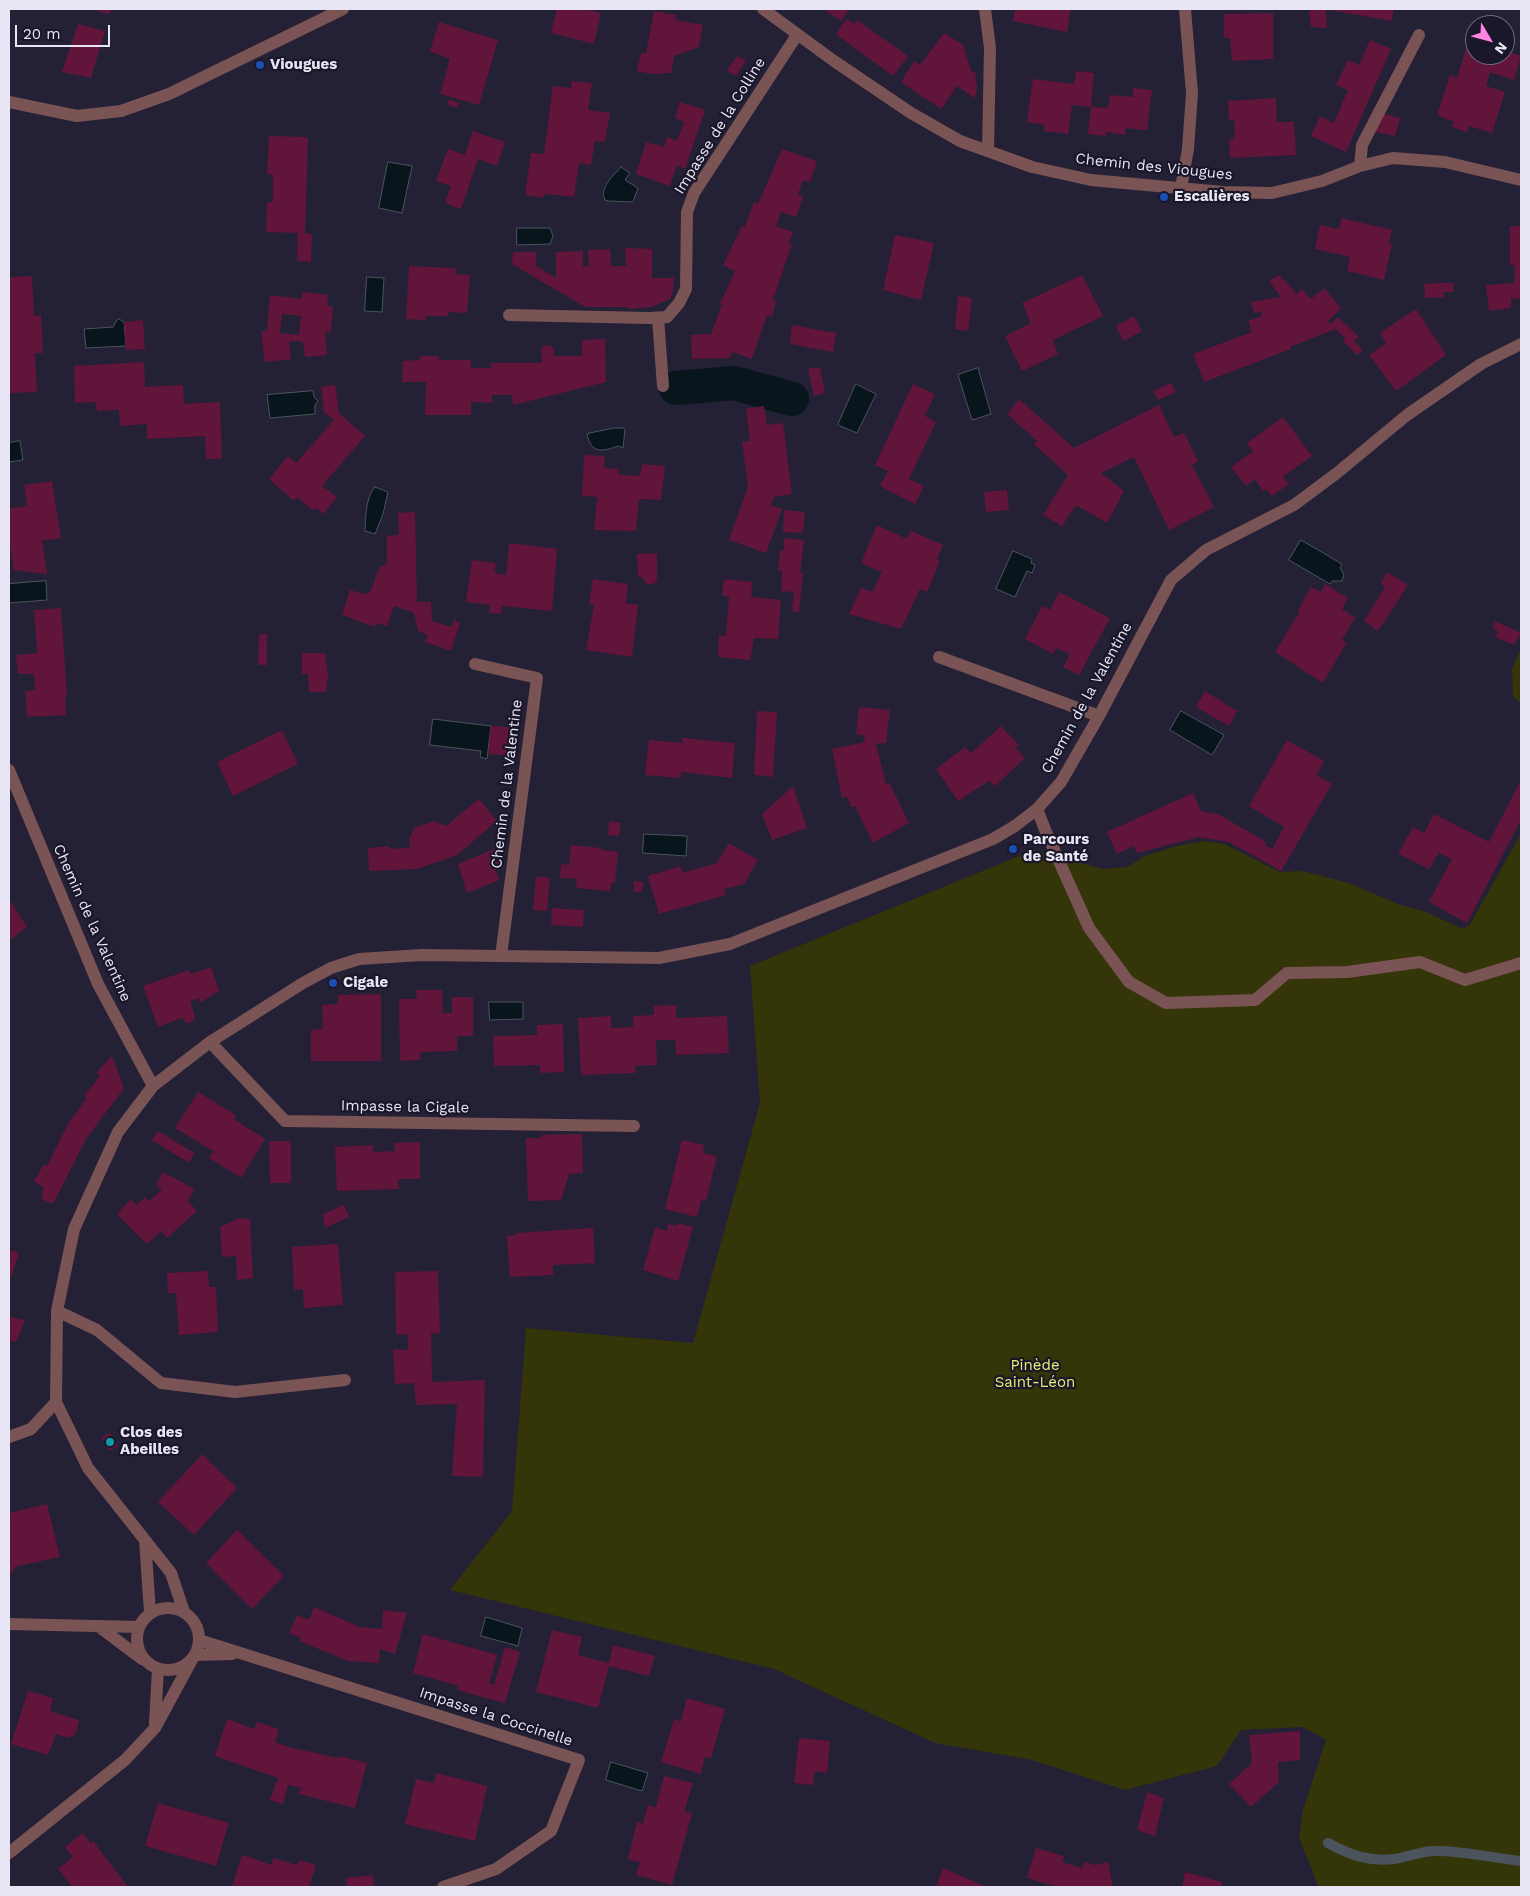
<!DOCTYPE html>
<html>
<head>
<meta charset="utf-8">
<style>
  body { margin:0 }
  #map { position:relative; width:1530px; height:1896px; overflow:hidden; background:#242035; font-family:"Work Sans",sans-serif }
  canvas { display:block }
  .frame { position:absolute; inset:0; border:10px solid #e8e6f4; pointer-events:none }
  .north { position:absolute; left:1465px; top:15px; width:50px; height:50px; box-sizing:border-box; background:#1b172a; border:1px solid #6d6a7b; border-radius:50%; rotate:127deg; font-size:14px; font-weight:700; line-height:20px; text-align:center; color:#e8e6f4 }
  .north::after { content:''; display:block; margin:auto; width:18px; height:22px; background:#fd86e1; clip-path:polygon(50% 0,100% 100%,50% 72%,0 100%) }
  .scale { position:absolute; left:15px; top:25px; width:95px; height:22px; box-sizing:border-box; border:2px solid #e8e6f4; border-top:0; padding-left:6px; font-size:15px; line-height:18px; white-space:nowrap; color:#e8e6f4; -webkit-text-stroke:4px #1b172a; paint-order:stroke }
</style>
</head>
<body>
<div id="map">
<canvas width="1530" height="1896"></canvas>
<div class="frame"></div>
<div class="north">N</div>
<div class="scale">20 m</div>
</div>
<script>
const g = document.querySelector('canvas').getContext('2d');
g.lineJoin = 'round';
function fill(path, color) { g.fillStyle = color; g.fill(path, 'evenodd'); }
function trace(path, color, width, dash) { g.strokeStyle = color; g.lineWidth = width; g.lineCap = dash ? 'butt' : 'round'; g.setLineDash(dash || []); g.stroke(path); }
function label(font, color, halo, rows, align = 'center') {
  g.font = font + ' "Work Sans",sans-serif'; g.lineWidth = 4.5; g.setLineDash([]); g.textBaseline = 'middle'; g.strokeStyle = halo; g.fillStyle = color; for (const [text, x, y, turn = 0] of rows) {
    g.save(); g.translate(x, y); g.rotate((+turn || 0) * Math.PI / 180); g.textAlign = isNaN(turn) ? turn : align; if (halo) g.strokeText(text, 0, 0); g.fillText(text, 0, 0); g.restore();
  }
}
fill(new Path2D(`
  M1521,648V704L1513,696L1512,669Z
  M1521,834V1887L1318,1886L1299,1837L1303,1810L1326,1740L1303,1727L1241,1730L1217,1766L1125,1790L1032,1760L935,1743L774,1669L450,1590L512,1511L526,1328L693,1343L760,1103L750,966L1034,850L1103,869L1127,867L1145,856L1177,846L1204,841L1224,844L1280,872L1303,871L1352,884L1398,904L1426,912L1463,929L1470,924Z`), '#343508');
const water = new Path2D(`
  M388,162L412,166L402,213L379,208Z
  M621,167L630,173L625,180L638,188L633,202L608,201L605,200C599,188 613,176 621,167Z
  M517,228H550L553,236L550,244L517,245Z
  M367,277L384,278L382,312L365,311Z
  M119,319L124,322L126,346L86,348L84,329L113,327L117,320Z
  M978,368L991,414L972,420L958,375Z
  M856,384L876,394L857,433L838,425Z
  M313,391L314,397L318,401L315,405V414L270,418L267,395Z
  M614,428H623L625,430L623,448L618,446C602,452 591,454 587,434Z
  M20,441L23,460L9,462V443Z
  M375,487L388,492L383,514L375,534L365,531C366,518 365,498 375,487Z
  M1301,540L1342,564L1340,568L1344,574L1342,581H1332L1330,584L1289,560Z
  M1013,551L1032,559L1031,563L1035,565L1032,573L1027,571L1015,597L996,589Z
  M46,581L47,600L9,603V584Z
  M1181,711L1224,735L1212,755L1170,730Z
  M433,719L491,726L487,759L480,757L481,751L430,745Z
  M644,834L687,836L686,856L643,853Z
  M489,1002H523V1019L490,1020Z
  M486,1617L522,1628L518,1646L481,1636Z
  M611,1762L648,1773L642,1791L606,1780Z`);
fill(water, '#08151c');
trace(water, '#4b545d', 1);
trace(new Path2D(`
  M1328,1843C1350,1855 1369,1862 1394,1859C1407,1857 1420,1852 1432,1851C1462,1850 1492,1858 1521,1861`), '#4b545d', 10);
trace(new Path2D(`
  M676,388L734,383L792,399`), '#08151c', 34);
fill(new Path2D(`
  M91,9H111L110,14Z
  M557,9H582L601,13L594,44L551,33Z
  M823,9H849L841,21Z
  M1015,9H1071L1067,32L1013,21Z
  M1309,9H1326L1327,28L1311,27Z
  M1330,9H1394L1392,21L1330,10Z
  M654,11L676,15L675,20L703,25L699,47L674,56L671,73L651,74L637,71L641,53H646Z
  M1273,13V59L1232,61L1230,38H1224V14Z
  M846,19L854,24L857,20L908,56L893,76L836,34Z
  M439,22L498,40L479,105L440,94L450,59L430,51Z
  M78,24L105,31L91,78L62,72Z
  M944,33L963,45L971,71L975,72L977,88L975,98L957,86L941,109L901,82L914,61L920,65Z
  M1469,39L1475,41V55H1505V51L1521,56L1514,80L1490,72L1486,86L1505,92L1492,133L1469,126L1467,132L1452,127L1454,122L1437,115L1450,75L1457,78Z
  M1370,40L1391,49L1346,152L1311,136L1320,116L1334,123L1348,90L1336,85L1348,60L1359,65Z
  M737,56L746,61L736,76L727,70Z
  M1076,71L1094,73L1091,107L1108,108L1110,95L1133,97V88L1152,90L1147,130L1126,128L1125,135L1106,132V136L1088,134L1091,107L1072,105L1068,134L1044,131L1045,125L1027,122L1033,79L1074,84Z
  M572,81L592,83L588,110L610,113L605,142L595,141L591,165L579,163L574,197L544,194L543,198L525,195L531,153L544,154L553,86L571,88Z
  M1276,98L1277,122H1294L1296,155L1230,158L1229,139H1235L1234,120H1229L1228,101Z
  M450,99L459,103L458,108L447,105Z
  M680,102L705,110L685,169L677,165L670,186L636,174L646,142L664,147L667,137L677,141L684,122L675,118Z
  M1384,114L1400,118L1395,136L1373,131Z
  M473,131L505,142L497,166L478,159L461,209L445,203L451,186L436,181L448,149L465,155Z
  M269,136L308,137L305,233L312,234L311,262L297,261L298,233L266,232L267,202H273V175L267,174Z
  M782,149L817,161L810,182L803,180L798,194L803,196L796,217L781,212L776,226L793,232L789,243L792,244L773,300L776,301L772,317L767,315L752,359L732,352L730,358L692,359L691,335L711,334L722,305L720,304L735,271L723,265L742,226L745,227L754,202L758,204Z
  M1341,218L1392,230L1389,244H1392L1384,280L1347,271L1350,257L1315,249L1320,225L1339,229Z
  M1510,226H1521V299L1511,298V308L1489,311L1486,285L1514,283L1515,265H1510Z
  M895,235L934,243L921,300L883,290Z
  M625,248L652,249V278H674L673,291L670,299L651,307L628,309V307H585L512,264L513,252H536V266L556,278V252L583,251V267L589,266L588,250L610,249L611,266H626Z
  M409,266L456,268L455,274L470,275L467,313L448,312V316H426V320L406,319Z
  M1082,275L1103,316L1053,340L1058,354L1022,371L1005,336L1031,323L1022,303Z
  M1279,275L1294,290L1296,295L1302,289L1311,299L1324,288L1341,309L1328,321L1331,324L1338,317L1359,337L1354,341L1363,350L1357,355L1343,341L1345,338L1335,329L1290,347L1291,349L1204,382L1193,354L1252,332L1248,321L1262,316L1261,311L1254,313L1251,302L1281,297L1269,281Z
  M32,276L34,316L41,315L43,353H35L37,392L9,393V277Z
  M1443,283H1454L1453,292H1444V297L1425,298L1424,284Z
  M303,292L328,295L327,306H333L331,333L325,332L327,355L305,357L303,342L289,341L291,359L265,362L261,331H267L270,295L302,299ZM282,314L301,316L299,335L280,333Z
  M958,296L972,298L968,331L955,329Z
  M1416,309L1446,355L1396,391L1369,355L1386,343L1380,333Z
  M1134,316L1142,331L1123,341L1116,326Z
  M143,320L145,349L126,350L124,322Z
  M792,325L836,333L833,352L790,344Z
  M605,339L606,382L513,405L512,395H492V403L471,402V415H425L426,382H402L403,361L419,360L420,356H439V360H471V368H491V363H542L541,349L543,346L547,345L551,346L554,349L553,356H582V340Z
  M144,362L145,387L183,385L184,404L220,402L222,459H206L205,436L147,439V424L120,426L119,410L97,411L96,402L75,403L74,366Z
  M820,367L825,393L814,396L808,369Z
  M1171,383L1176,392L1158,400L1153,391Z
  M913,384L935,394L925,416L936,422L909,479L924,486L915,504L880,486L888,471L875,465Z
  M335,385L339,413L365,436L322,486L337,497L323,514L316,508L312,510L297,497L294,501L269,479L288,456L296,463L334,420L324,412L321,387Z
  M1019,399L1074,448L1159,405L1174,437L1184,433L1198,461L1192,465L1214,507L1169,530L1134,457L1101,473L1124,491L1107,523L1076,505L1062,526L1043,515L1068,475L1034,444L1037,441L1007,414Z
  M764,406L767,425L783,423L792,494L774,497L771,505L782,509L766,553L729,540L748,486L742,442L750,441L746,409Z
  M1283,417L1312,456L1283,477L1289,484L1272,496L1266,489L1263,491L1255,479L1246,486L1231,467L1253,451L1247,443Z
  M584,455L605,456L604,468L619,469V475L640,476L642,464L665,466L661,500L639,499L636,531L594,530L597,497L582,496Z
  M52,481L61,538L42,541L47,574L14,570L10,546H9V509L27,506L24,485Z
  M1007,490L1009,510L986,512L984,492Z
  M784,510L805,512L803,533L783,532Z
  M415,512L417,602H431L432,621L451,627L454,620L460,623L451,651L425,642L428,635L418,631L414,613L394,606L387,626L376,623L375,627L342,615L350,590L364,594L371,591L378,570L382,565H387V536L399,535L398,513Z
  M877,525L907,539L911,531L943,545L937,559L940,561L927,592L920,589L901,629L849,614L861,588L872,592L882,572L861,563Z
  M784,538L804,540L800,573H803L799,612L792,611L794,592L781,591L782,571H778L780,550L784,551Z
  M509,543L557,549L552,611L502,606L501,614L489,613L490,605L466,602L472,560L496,563L494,573L506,575Z
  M657,553V580L655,583L647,585L642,577H638L637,554Z
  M1387,572L1408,585L1378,631L1364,621L1385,587L1381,583Z
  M593,579L628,584L626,603L638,605L632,657L586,650L594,605L589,604Z
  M724,579L752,582L751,597L781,600L778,639L754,638L750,660L718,657L719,635L726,636L729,597L722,595Z
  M1325,584L1348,598L1342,609L1355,618L1342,640L1347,642L1323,683L1275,652L1300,611L1298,610L1311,587L1321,592Z
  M1059,592L1110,618L1079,675L1063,667L1070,654L1056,648L1053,654L1025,639L1042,606L1050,610Z
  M61,608L67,696L65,697L66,715L27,717L25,691L35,690L34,674H18L16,655L37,653L34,610Z
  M1495,621L1521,633L1514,645L1495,637L1498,632L1493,628Z
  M259,634H267V665H258Z
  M302,653H325L328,675L326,692H309L308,674H302Z
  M1205,691L1237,711L1229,726L1196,707Z
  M859,707L890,710L886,743L876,744L886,784H890L909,823L873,843L855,806L851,807L848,797L842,798L832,749L864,742L865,736L856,734Z
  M757,711L777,712L773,777L754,775Z
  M491,726L518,728L515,756L488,754Z
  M1001,726L1019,745L1015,748L1025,758L995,786L989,781L958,801L936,769L965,747L971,753Z
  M282,730L298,764L233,796L217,762Z
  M682,738L735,743L732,778L681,772V778L645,775L649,740L682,743Z
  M1287,740L1324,761L1317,775L1332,784L1281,871L1229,842L1199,837L1137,853L1134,846L1117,854L1107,832L1193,793L1201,811L1218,814L1266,842L1265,845L1272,849L1284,827L1249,806Z
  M1521,780V820L1467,923L1429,902L1452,859L1439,853L1429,869L1398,854L1413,827L1424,833L1434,814L1489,842Z
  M793,786L807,828L772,840L762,814Z
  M479,799L497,821L457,855L417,869L369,871L368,848L389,846L390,849L410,848L409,840L414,828L435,821L446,826Z
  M609,821L621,823L619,836L608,835Z
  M729,843L758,860L744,884L724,889L726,895L659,914L648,876L681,866L682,873L717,863Z
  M506,844L503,862L494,866L499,880L467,893L458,864Z
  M571,845L601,848V850L618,852L615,883H611L610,891L576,888L577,879L560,878L561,864L569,865Z
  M536,876L550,878L547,911L533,910Z
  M634,881L643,882L642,892H634Z
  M9,899L27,927L9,941Z
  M552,908L584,910L583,927L551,925Z
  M211,967L219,991L200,1003L199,998L190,1001L195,1017L192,1022L187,1023L182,1018L158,1027L143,986L189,970L191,974Z
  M416,990H442L443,1013H452V997H473V1036H457V1051L420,1052V1060L400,1061L399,999H417Z
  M381,994V1061H311V1030L323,1029L322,1005L338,1004V995Z
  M676,1005V1018L727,1016L729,1053L676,1055L675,1040H656L657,1065L635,1066V1073L581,1075L578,1018L611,1016V1028L633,1027V1016L654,1015V1006Z
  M563,1024L564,1072L540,1073V1065L494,1066L493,1036L537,1035V1025Z
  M112,1056L124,1088L86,1139L53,1204L41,1199L44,1188L34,1181L44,1164L47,1166L69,1122L87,1098L84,1096L100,1076L96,1073Z
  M198,1092L236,1115L234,1119L265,1139L241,1178L209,1158L213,1151L175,1128Z
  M158,1131L194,1153L189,1163L152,1140Z
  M582,1134L583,1173L569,1174L561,1200L528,1201L526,1138H541V1135Z
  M682,1140L704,1145L703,1153L717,1156L706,1201L701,1200L697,1217L665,1209Z
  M269,1141H291V1183H270Z
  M420,1142V1179H398L399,1189L337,1191L335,1147L373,1145V1152L395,1151L394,1143Z
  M163,1172L194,1189L188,1201L197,1211L167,1238L161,1231L147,1244L117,1214L131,1199L137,1205L145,1197L149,1201L162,1190L156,1185Z
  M344,1205L349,1217L325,1228L323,1214Z
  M240,1218L250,1219L253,1278L237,1280L236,1256L222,1257L220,1227Z
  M678,1223L693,1227L678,1281L643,1270L655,1227L667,1231L668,1224L677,1226Z
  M593,1228L595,1263L553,1265V1275L510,1277L507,1236L515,1235L516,1233Z
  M338,1244L343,1305L304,1308L303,1289L294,1290L292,1247Z
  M9,1250L19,1253L9,1283Z
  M208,1271L209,1287H216L218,1332L179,1335L176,1293H168L167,1273Z
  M438,1271L440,1334L431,1333L432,1382L485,1380L483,1477L452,1476L457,1404L416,1405L414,1383L395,1384L393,1349L408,1350V1334L396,1335L395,1272Z
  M9,1317L25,1320L16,1342L9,1340Z
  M110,1433L118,1446L109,1451L101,1437Z
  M202,1454L237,1488L194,1535L158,1502Z
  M47,1504L60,1557L14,1567L13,1573H9V1513Z
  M237,1530L284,1576L252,1609L206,1563Z
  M314,1607L360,1627L382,1629L383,1610L407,1613L395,1654L380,1649L379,1663L348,1661L299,1641L301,1638L289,1633L297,1615L309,1620Z
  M552,1630L582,1637L578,1655L609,1663L613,1645L655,1656L649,1676L609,1666L598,1708L536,1692Z
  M423,1634L497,1655L489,1683L494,1685L505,1647L520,1652L505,1703L457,1690L459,1686L413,1673Z
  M28,1691L53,1698L50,1711L79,1720L76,1734L68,1738L56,1734L48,1755L11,1744Z
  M687,1698L725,1709L711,1758L705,1757L701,1774L661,1762L674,1720L681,1721Z
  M227,1719L254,1729L257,1722L279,1729L275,1742L292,1748L339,1758V1756L367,1763L355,1808L299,1794L301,1788L288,1785L283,1804L270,1800L278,1778L215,1756Z
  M1300,1731V1760L1278,1762L1279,1782L1251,1807L1229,1784L1252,1763L1249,1735Z
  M799,1738L830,1741L827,1773L815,1771L813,1785L794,1783Z
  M436,1773L487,1786L475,1841L405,1824L416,1779L434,1783Z
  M664,1776L693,1783L684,1812L692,1813L672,1885L636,1875L640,1862L628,1859L637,1822L643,1824L648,1805L656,1807Z
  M1147,1792L1164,1798L1155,1836L1137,1830Z
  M158,1803L229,1823L216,1866L145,1846Z
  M83,1833L90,1843L93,1841L128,1887H72L58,1869L73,1857L65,1847Z
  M1036,1848L1064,1856L1062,1862L1082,1868L1084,1862L1095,1865L1108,1862L1113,1887H1054V1886L1027,1878Z
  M242,1855L272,1865L273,1858L297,1865L299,1860L316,1865L309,1887H232Z
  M943,1868L968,1879L987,1887H936Z
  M1185,1872L1222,1882L1221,1887H1182Z
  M373,1875L374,1887H347L346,1878Z`), '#62153b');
trace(new Path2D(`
  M763,9L834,61L911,113L960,141L1032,167L1091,180L1223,192L1272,193L1322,181L1360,166L1393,158L1445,162L1521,180
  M985,9L990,48L988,151
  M9,102L77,116L121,111L169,94L343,9
  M1360,166L1362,145L1419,35
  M1181,188L1188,149L1192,93L1185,9
  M509,315L649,318L667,317L679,303L686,289L687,212L694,193L797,35
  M658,318L663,386
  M939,657L1099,716
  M475,664L537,678L501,956
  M9,770L98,984L153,1086
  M1037,809L1046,832L1089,928L1129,982L1166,1003L1255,1000L1287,973L1347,972L1420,962L1465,980L1521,963
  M210,1042L285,1121L634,1126
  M57,1311L97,1330L161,1383L235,1392L345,1380
  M9,1437L31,1429L56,1402
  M145,1540L150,1612
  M137 1639a31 31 0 1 1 62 0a31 31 0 1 1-62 0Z
  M184,1612L171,1573L88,1468L56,1402L57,1311L74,1229L118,1132L153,1086L210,1042L303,983L331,968L359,959L422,955L659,958L730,944L993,839L1015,826L1037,809L1061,782L1099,716L1171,580L1206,550L1294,505L1337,473L1407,415L1481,364L1521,344
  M9,1624L139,1627
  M98,1626L142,1659
  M199,1640L579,1760L551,1831L496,1869L443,1887
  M195,1655L232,1654
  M155,1723L158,1669
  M9,1853L125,1760L155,1728L193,1658`), '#7a5354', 12);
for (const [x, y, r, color] of [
  [260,65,5,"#1a4fb4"],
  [1164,197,5,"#1a4fb4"],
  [1013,849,5,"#1a4fb4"],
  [333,983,5,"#1a4fb4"],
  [110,1442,5,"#0f9aa8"]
]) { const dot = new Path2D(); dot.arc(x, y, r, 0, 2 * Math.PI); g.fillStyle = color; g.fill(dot); trace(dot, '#1b172a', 2); }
label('bold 15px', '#e8e6f4', '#1b172a', [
  ["Viougues",270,65],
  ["Escalières",1174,197],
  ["Parcours",1023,840],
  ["de Santé",1023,857],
  ["Cigale",343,983],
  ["Clos des",120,1433],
  ["Abeilles",120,1450]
], 'left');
label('15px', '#e8e6f4', '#1b172a', [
  ["Impasse de la Colline",720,126,-58],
  ["Chemin des Viougues",1154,167,6],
  ["Chemin de la Valentine",1087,698,-61],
  ["Chemin de la Valentine",507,784,-83],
  ["Chemin de la Valentine",92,923,66],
  ["Impasse la Cigale",405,1107,1],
  ["Impasse la Coccinelle",496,1717,18]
]);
label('15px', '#e8ec71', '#1b172a', [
  ["Pinède",1035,1366],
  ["Saint-Léon",1035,1383]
]);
</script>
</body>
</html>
